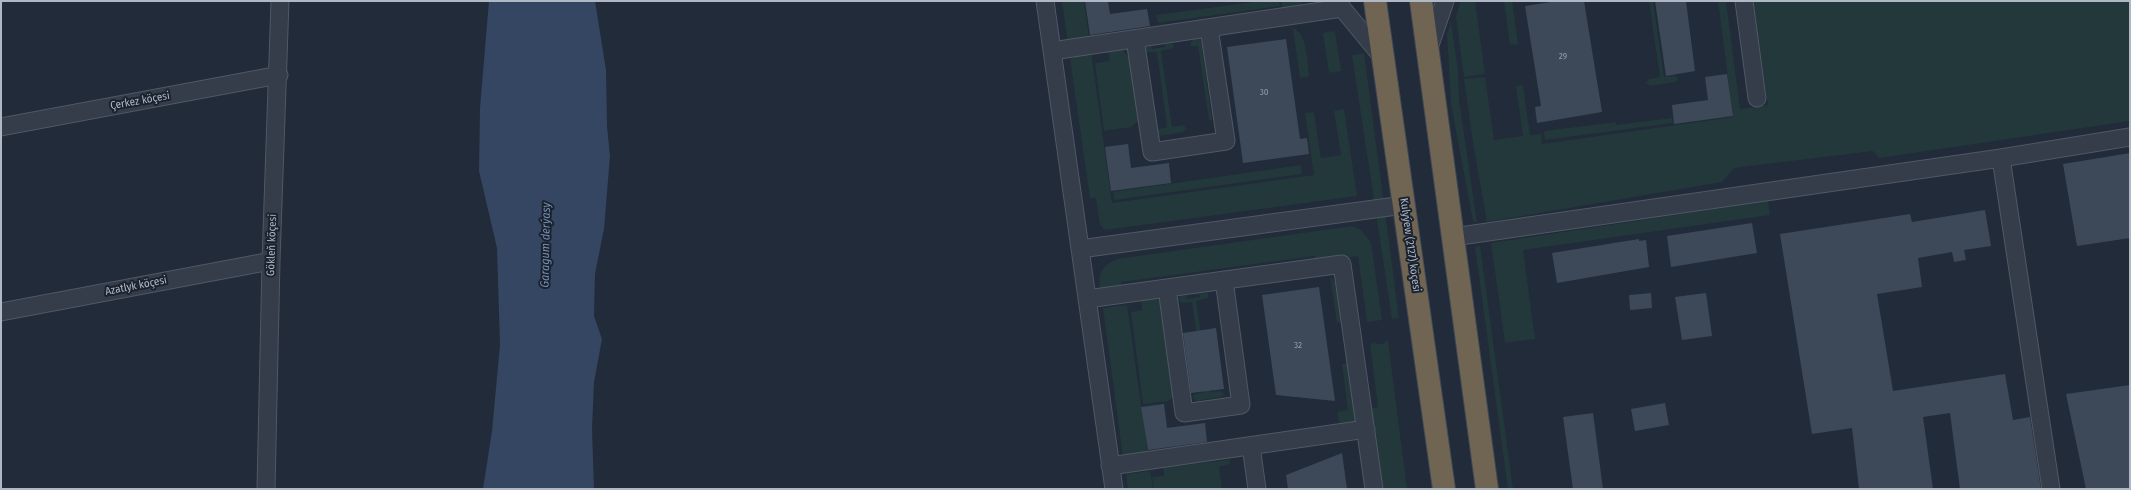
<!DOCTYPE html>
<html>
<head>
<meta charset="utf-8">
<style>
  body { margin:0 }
  #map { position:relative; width:2131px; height:490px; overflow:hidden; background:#212b3a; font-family:"Fira Sans Condensed",sans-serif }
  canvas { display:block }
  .frame { position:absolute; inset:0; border:2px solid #b0b8c6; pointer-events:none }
</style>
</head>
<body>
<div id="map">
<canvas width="2131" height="490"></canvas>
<div class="frame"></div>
</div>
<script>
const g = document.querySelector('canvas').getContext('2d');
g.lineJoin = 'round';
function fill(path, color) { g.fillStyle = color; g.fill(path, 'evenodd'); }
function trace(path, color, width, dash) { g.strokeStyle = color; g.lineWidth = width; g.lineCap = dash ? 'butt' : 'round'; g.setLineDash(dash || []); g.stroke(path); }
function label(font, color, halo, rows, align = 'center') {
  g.font = font + ' "Fira Sans Condensed",sans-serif'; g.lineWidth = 4; g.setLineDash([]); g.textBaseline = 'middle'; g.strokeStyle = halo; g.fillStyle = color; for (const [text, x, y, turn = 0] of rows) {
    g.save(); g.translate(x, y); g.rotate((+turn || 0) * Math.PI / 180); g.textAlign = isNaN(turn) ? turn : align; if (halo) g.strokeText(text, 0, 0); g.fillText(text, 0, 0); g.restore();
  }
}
fill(new Path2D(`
  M1062,1H1084L1089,38L1069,40L1067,38Z
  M1261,1H1279L1280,6L1158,23L1156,15Z
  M1281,1H1301L1302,8L1282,11Z
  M1464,1H1475L1485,74L1464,77L1456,17L1460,2Z
  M1504,1H1512L1518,44L1510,45Z
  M1649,1H1653L1664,77L1676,76L1678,79L1675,82L1650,86L1646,83L1649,79L1660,77Z
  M1718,1H1726L1740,109L1768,105L1753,1H2130V121L1879,158L1873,151L1734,168L1722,182L1487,222L1473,143L1464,79L1485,77L1494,140L1523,136L1516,86L1523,85L1530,135L1541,134L1542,144L1733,117Z
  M1451,21L1458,71L1459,100L1477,223L1473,221L1451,104L1447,34Z
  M1293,28C1308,34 1307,62 1309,76L1300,78Z
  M1335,31L1341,71L1329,73L1323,33Z
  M1199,39L1201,41L1212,120H1209L1198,46H1191L1190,44L1193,40Z
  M1170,43L1173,44L1174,48L1161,51L1172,127L1183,125L1186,128L1183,132L1159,136L1156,135V130L1167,127L1157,52H1144L1143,48L1151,46L1152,49L1165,47V44Z
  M1108,49H1121L1131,59L1138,121L1131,127L1104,131L1095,63L1110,61Z
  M1091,51L1112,203L1314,175L1305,113L1314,112L1321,158L1341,155L1334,111L1344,109L1357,196L1105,230L1100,225L1096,198H1090L1070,59Z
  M1364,53L1399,318L1392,319L1352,55Z
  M1672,118L1673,123L1545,140L1544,131L1616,122V125Z
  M1301,165L1302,174L1114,200L1113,192Z
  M1768,201L1770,215L1523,250L1535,339L1505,343L1491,243Z
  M1352,226L1361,230L1371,242L1382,320L1367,322L1358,256L1316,262L1315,256L1121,282V289L1100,291C1098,275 1100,266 1117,259Z
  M1480,246L1513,489H1508L1475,247Z
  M1330,276L1337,285L1343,322L1337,323Z
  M1205,293L1208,294V298L1196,301L1210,392L1220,391L1224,394L1221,397L1197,401L1193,398V395L1205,392L1192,302L1182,303L1178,300L1180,296L1186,295L1187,299L1200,297L1199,294Z
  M1156,299L1161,302L1174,397L1168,401L1143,404L1131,312L1142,310L1141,300Z
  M1127,305L1148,454L1123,457L1103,308Z
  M1385,341H1388L1407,489H1377L1366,409L1378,407L1370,345L1374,342L1376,344H1384Z
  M1349,363L1356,419L1353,424L1340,427L1337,412L1348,410L1342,364Z
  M1228,460H1230V464L1219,467L1222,489H1154L1152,477L1164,476L1163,468Z
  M1150,471L1153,489H1128L1126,474Z`), '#23383b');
fill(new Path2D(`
  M489,1H595L606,70L607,126L610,156L604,229L595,274L594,316L602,339L594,382L592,429L594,489H483L492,431L500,345L497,248L479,171L480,108Z`), '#354662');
fill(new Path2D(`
  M1085,1H1108L1110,14L1147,9L1150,26L1090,35Z
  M1557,1H1584L1602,112L1537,123L1535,107L1541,106L1525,6Z
  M1655,1H1686L1695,71L1666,76Z
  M1286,39L1300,139L1307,138L1309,154L1243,163L1227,47Z
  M1727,74L1733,116L1674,124L1672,105L1708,100L1705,77Z
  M1128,144L1131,168L1169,163L1171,183L1111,191L1105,147Z
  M2130,153V238L2077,246L2063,164Z
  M1985,210L1991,246L1964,250L1966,260L1954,262L1952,252L1918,258L1922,287L1877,294L1893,391L2005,374L2013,420L2030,417L2041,489H1960L1950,413L1923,417L1933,489H1859L1852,428L1812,434L1780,234L1910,214L1912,222Z
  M1752,223L1757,253L1671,267L1667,236Z
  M1639,239V241L1646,240L1649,267L1557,283L1552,253Z
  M1319,287L1335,401L1276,395L1262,295Z
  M1651,293L1652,308L1630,310L1629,295Z
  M1706,293L1712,336L1682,340L1675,297Z
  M1216,328L1224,389L1191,393L1183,333Z
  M2130,385V489H2086L2066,394Z
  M1665,403L1669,425L1635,431L1631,409Z
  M1164,404L1167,428L1205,423L1207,442L1148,450L1141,407Z
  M1593,413L1603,489H1573L1563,417Z
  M1342,453L1347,489H1288L1286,475Z`), '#3d4959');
const minor = new Path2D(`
  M1045,1L1114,489
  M1339,1L1342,8L1384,59
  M1744,1L1757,98
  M1135,39L1152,152L1226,141L1209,28
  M1052,51L1342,8
  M1428,51L1445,1
  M1,127L279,75
  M2001,158L2051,489
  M1453,237L2001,158L2130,137
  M1080,249L1404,205
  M1167,288L1184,413L1241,405L1224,280
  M1087,299L1342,264L1374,489
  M1,312L271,261
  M1251,446L1257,489
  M1110,466L1366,429
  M266,489L271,261L280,1`);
const highway = new Path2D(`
  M1375,1L1444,489
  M1421,1L1487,489`);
trace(minor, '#505865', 19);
trace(highway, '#404855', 24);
trace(minor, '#353d4a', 17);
trace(highway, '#706552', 22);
label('9px', '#939cab', null, [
  ["29",1563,56],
  ["30",1264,92],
  ["32",1298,345]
]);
label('11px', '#b0b8c6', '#1a222f', [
  ["Çerkez köçesi",140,101,-10],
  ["Gökleň köçesi",272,245,-88],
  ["Kulyýew (2127) köçesi",1410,245,82],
  ["Azatlyk köçesi",136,286,-11]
]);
label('italic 12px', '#778eaf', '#1a222f', [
  ["Garagum derýasy",546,245,-89]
]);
</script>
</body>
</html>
